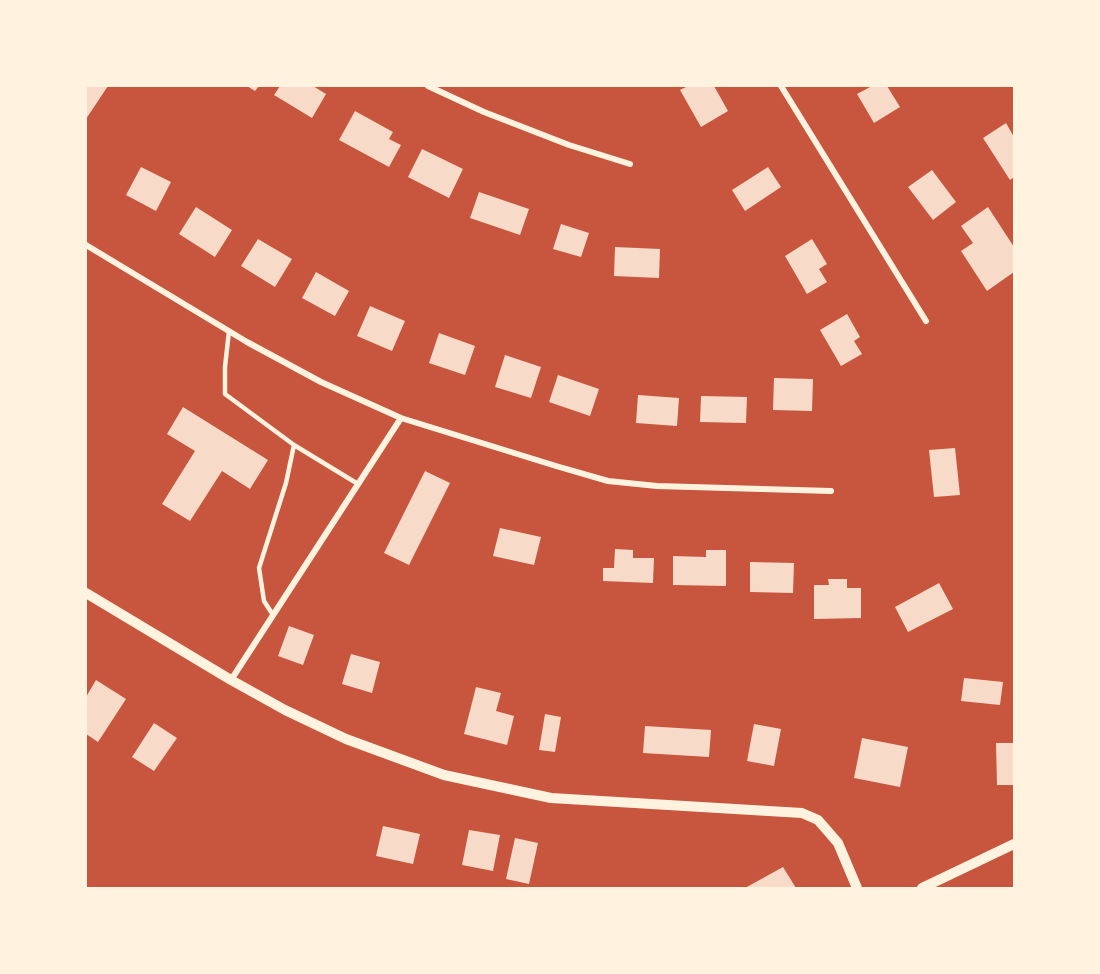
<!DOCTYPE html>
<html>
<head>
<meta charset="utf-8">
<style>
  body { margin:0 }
  #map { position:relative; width:1100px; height:974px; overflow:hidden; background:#c8553d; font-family:Manrope,sans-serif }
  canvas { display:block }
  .frame { position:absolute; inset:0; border:87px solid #fff3e0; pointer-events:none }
</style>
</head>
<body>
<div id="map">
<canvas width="1100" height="974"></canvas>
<div class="frame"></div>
</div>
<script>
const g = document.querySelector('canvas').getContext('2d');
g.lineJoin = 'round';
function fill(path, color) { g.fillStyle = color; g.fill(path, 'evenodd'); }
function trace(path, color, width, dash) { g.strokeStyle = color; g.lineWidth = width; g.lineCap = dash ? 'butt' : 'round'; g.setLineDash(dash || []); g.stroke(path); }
fill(new Path2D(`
  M86,86H108L86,119Z
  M247,86H259L255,91Z
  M280,86H313L326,94L312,118L274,95Z
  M688,86H714L728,111L701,127L680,90Z
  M872,86H887L900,107L874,123L857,94Z
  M355,111L393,132L389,139L401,145L389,167L339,140Z
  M1006,123L1014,137V177L1010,180L983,138Z
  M422,149L463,169L449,198L408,177Z
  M141,167L171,182L156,211L126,195Z
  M768,167L781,187L745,211L732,190Z
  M932,170L956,202L933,220L908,187Z
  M479,192L529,209L520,235L470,218Z
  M196,207L232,230L215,257L179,234Z
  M988,207L1014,247V272L987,291L961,251L973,243L961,226Z
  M561,224L589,233L581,257L553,249Z
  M258,239L292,259L275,287L241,266Z
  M812,239L827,264L819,269L827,282L807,294L785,256Z
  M615,247L660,249L659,278L614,276Z
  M316,272L349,291L335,316L302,298Z
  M370,306L405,321L392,351L357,336Z
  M847,314L860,337L854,341L862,354L841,366L820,330Z
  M439,333L475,346L465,375L429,363Z
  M505,355L541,367L531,398L495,387Z
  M558,375L599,389L590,416L549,402Z
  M774,378L813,379L812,411L773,410Z
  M638,395L679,398L677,426L636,423Z
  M701,396L747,397L746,423L700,422Z
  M183,407L268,460L250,489L222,471L190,521L162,504L195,451L167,434Z
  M955,448L960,495L934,497L929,450Z
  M425,471L450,483L409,565L384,553Z
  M500,528L541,537L534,565L493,556Z
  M615,549L633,550V558H654L653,583L603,581V568H614Z
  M706,550H726V586L673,585V556L706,557Z
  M750,562L794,563L793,593L750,592Z
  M828,579H847V588H861V618L814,619V585H829Z
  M939,583L953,609L908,632L895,607Z
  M289,626L314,635L303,665L278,656Z
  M351,654L380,662L372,693L342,684Z
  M964,678L1003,682L1000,705L961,701Z
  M96,680L126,699L98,742L86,734V697Z
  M476,687L501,693L496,711L514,716L507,745L464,734Z
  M545,714L561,717L555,752L539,750Z
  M154,723L177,738L154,771L132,757Z
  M754,724L781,729L774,766L747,761Z
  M645,726L711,730L709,757L643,753Z
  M862,738L908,747L900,787L854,778Z
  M996,743H1014V785H997Z
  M383,826L420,834L413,864L376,856Z
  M469,830L500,835L493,871L462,865Z
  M515,838L538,843L529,884L506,879Z
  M783,867L796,888H745Z`), '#f7dbc8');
trace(new Path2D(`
  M229,331L225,367V394L294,445L286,483L259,568L264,601L273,615
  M294,445L358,484`), '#fff3e0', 4.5);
trace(new Path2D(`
  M428,86L484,112L569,145L630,164
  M781,86L926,321
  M86,245L247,342L321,382L401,418L556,466L608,481L657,486L831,491
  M231,680L401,418`), '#fff3e0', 6);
trace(new Path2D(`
  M86,593L231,680L285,710L346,739L444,775L551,798L802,813L818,820L838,843L857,888
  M922,888L1014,844`), '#fff3e0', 10);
</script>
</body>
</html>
